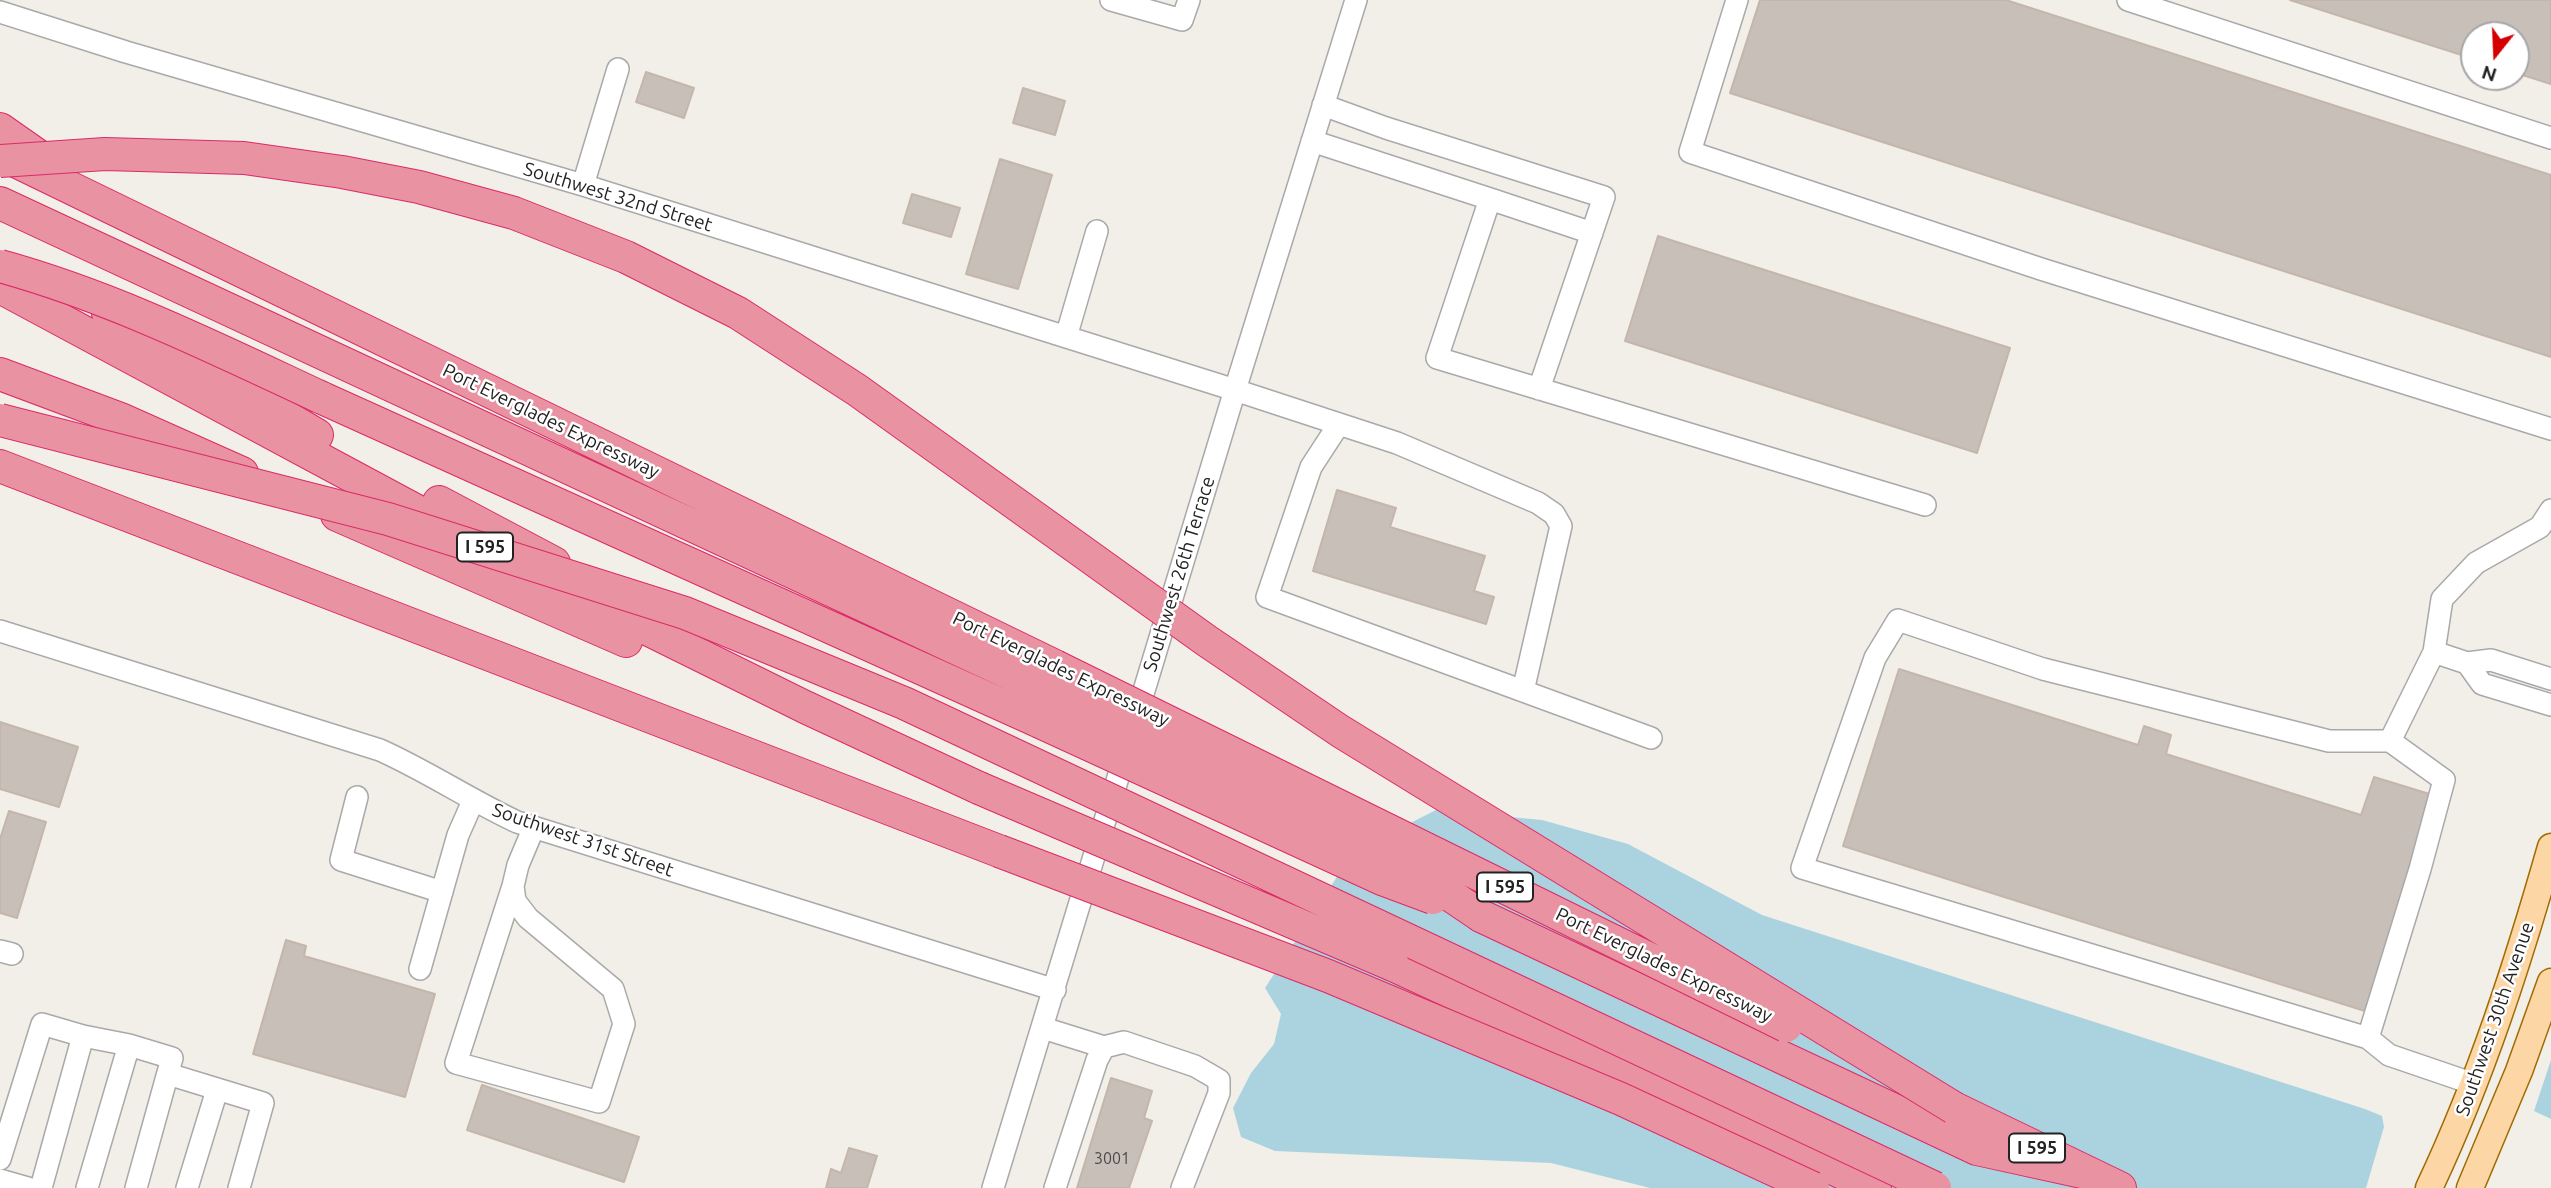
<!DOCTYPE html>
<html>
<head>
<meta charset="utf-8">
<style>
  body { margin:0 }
  #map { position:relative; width:2551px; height:1188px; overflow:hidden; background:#f2efe9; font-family:Ubuntu,sans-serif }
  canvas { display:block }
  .north { position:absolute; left:2460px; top:21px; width:70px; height:70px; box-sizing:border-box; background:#fff; border:2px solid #a7a7a7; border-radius:50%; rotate:198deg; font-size:19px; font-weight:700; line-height:28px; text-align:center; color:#222 }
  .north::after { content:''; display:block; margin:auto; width:24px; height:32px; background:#d40000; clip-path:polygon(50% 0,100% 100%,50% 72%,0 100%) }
</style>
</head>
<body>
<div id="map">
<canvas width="2551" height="1188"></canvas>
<div class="north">N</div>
</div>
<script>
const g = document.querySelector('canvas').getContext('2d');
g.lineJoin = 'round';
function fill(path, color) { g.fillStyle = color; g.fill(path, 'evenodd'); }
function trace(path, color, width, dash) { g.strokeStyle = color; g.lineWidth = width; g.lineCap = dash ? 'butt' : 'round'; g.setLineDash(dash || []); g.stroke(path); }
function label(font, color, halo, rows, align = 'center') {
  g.font = font + ' Ubuntu,sans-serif'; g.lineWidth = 5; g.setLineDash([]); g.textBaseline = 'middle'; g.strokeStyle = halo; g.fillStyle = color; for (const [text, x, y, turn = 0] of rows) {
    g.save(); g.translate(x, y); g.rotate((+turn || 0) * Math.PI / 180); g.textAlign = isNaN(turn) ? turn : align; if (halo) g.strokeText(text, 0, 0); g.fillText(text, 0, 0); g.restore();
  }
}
fill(new Path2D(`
  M1436,810L1542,820L1628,844L1762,915L2365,1109L2382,1116L2384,1127L2366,1188H1650L1551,1163L1275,1151L1241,1137L1233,1108L1251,1073L1274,1044L1281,1014L1265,988L1353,852Z
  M2551,1060V1119L2534,1111Z`), '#aad3df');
const building = new Path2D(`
  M1760,0H2006L2551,175V357L1730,93Z
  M2290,0H2551V84L2516,73V35H2474V59Z
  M646,72L694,88L684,118L636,102Z
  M1023,88L1065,101L1055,135L1013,123Z
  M1000,159L1052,175L1018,289L966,274Z
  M912,194L960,208L951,237L903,223Z
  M1658,236L2010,348L1977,453L1625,341Z
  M1337,490L1396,508L1390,527L1485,556L1474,591L1494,597L1486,624L1313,571Z
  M1899,669L2138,745L2144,726L2171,735L2166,754L2361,815L2374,777L2436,796L2368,1012L1843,846Z
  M0,722L78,747L59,807L0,789Z
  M9,811L46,822L17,918L0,913V839Z
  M286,940L306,946L304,956L435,994L405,1097L253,1054Z
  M1111,1078L1152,1091L1144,1118L1152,1121L1129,1188H1077Z
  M482,1085L639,1137L624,1182L467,1130Z
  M849,1148L877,1156L867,1188H826L831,1169L841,1173Z`);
fill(building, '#c7bfb8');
trace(building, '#c4b6ab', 2);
const minor = new Path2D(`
  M1111,0L1182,20L1189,0
  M1737,0L1690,152L2041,269L2551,429
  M2128,0L2551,138
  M0,12L126,52L583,185L1235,390L1397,443L1538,503L1554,514L1561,526L1523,691
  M1323,105L1386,128L1604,197L1539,389
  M1312,141L1490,199L1437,358L1925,505
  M583,185L618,69
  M1490,199L1592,233
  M1066,337L1097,231
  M1339,424L1311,467L1267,597L1651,738
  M2551,510L2540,527L2476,563L2442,599L2434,652L2467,663L2491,660L2551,679
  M0,631L380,750C427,771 470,800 517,822L1055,990
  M2467,663L2482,684L2551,705
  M1136,717L1235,390L1356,0
  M2390,741L2444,780L2420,869L2368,1038L1802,868L1875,658L1898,620L2043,669L2329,741H2390L2434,652
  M357,797L341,860L442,892
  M513,886L456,1063L599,1102L624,1024L613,989L528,918L515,901L513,886L518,865L534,827
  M0,951L12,954
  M420,969L458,835L473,801
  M1043,1028L1104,1047
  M83,1036L129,1045
  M2368,1038L2389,1055L2474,1084
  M168,1074L263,1103L239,1188
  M0,1159L42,1024L83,1036L41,1188
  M0,1180L28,1188
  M87,1188L129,1045L172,1058L136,1188
  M187,1188L217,1090
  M993,1188L1127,748
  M1055,1188L1097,1060L1104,1047L1124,1042L1195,1066L1219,1080V1093L1182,1188`);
const major = new Path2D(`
  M2429,1188C2481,1078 2518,963 2551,847
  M2470,1188L2519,1071L2551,982`);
const highway = new Path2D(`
  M0,129L40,157
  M5,156L1055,666
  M0,203L1050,692
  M0,287L456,532
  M108,313L317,435
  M0,374L123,420L242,473
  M320,397L1040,722
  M0,466L999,851
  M439,502L554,563
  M337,515L626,641
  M546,579L805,707L979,788
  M1481,916L1977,1149L2091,1174
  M1393,965L1875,1188
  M1954,1108L2120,1188`);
trace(minor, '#a9a9a9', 24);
trace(major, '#a06b00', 29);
trace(highway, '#dc2a67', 34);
trace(minor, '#fff', 21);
trace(major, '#fcd6a4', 26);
trace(highway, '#e892a2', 32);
const highwayBridge = new Path2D(`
  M0,161L105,154L244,158L342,172L419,187L514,213L626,257L738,313L857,390L1207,641L1340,731L1954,1108
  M0,266C112,297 215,348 320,397
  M0,420L388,519L685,613L904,703L1935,1188
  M1055,666L1786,1026
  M1050,692L1391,855L1481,916
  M1040,722L1382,879L1433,898
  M979,788L1393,965
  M999,851L1328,976L1621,1099L1813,1188`);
trace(highwayBridge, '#dc2a67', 34, []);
trace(highwayBridge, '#e892a2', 32);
label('16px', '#4b4948', null, [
  ["3001",1112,1159]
]);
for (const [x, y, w] of [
  [485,547,56],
  [1505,887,56],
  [2037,1148,56]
]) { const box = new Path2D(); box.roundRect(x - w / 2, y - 14.5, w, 29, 5); g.fillStyle = '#fff'; g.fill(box); trace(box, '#222', 2); }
label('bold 18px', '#222', null, [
  ["I 595",485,547],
  ["I 595",1505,887],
  ["I 595",2037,1148]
]);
label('19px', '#222', '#fff', [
  ["Southwest 32nd Street",618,197,17],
  ["Port Everglades Expressway",551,421,26],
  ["Southwest 26th Terrace",1179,574,-73],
  ["Port Everglades Expressway",1061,669,26],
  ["Southwest 31st Street",583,840,19],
  ["Port Everglades Expressway",1664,965,26],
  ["Southwest 30th Avenue",2495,1019,-71]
]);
</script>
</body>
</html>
